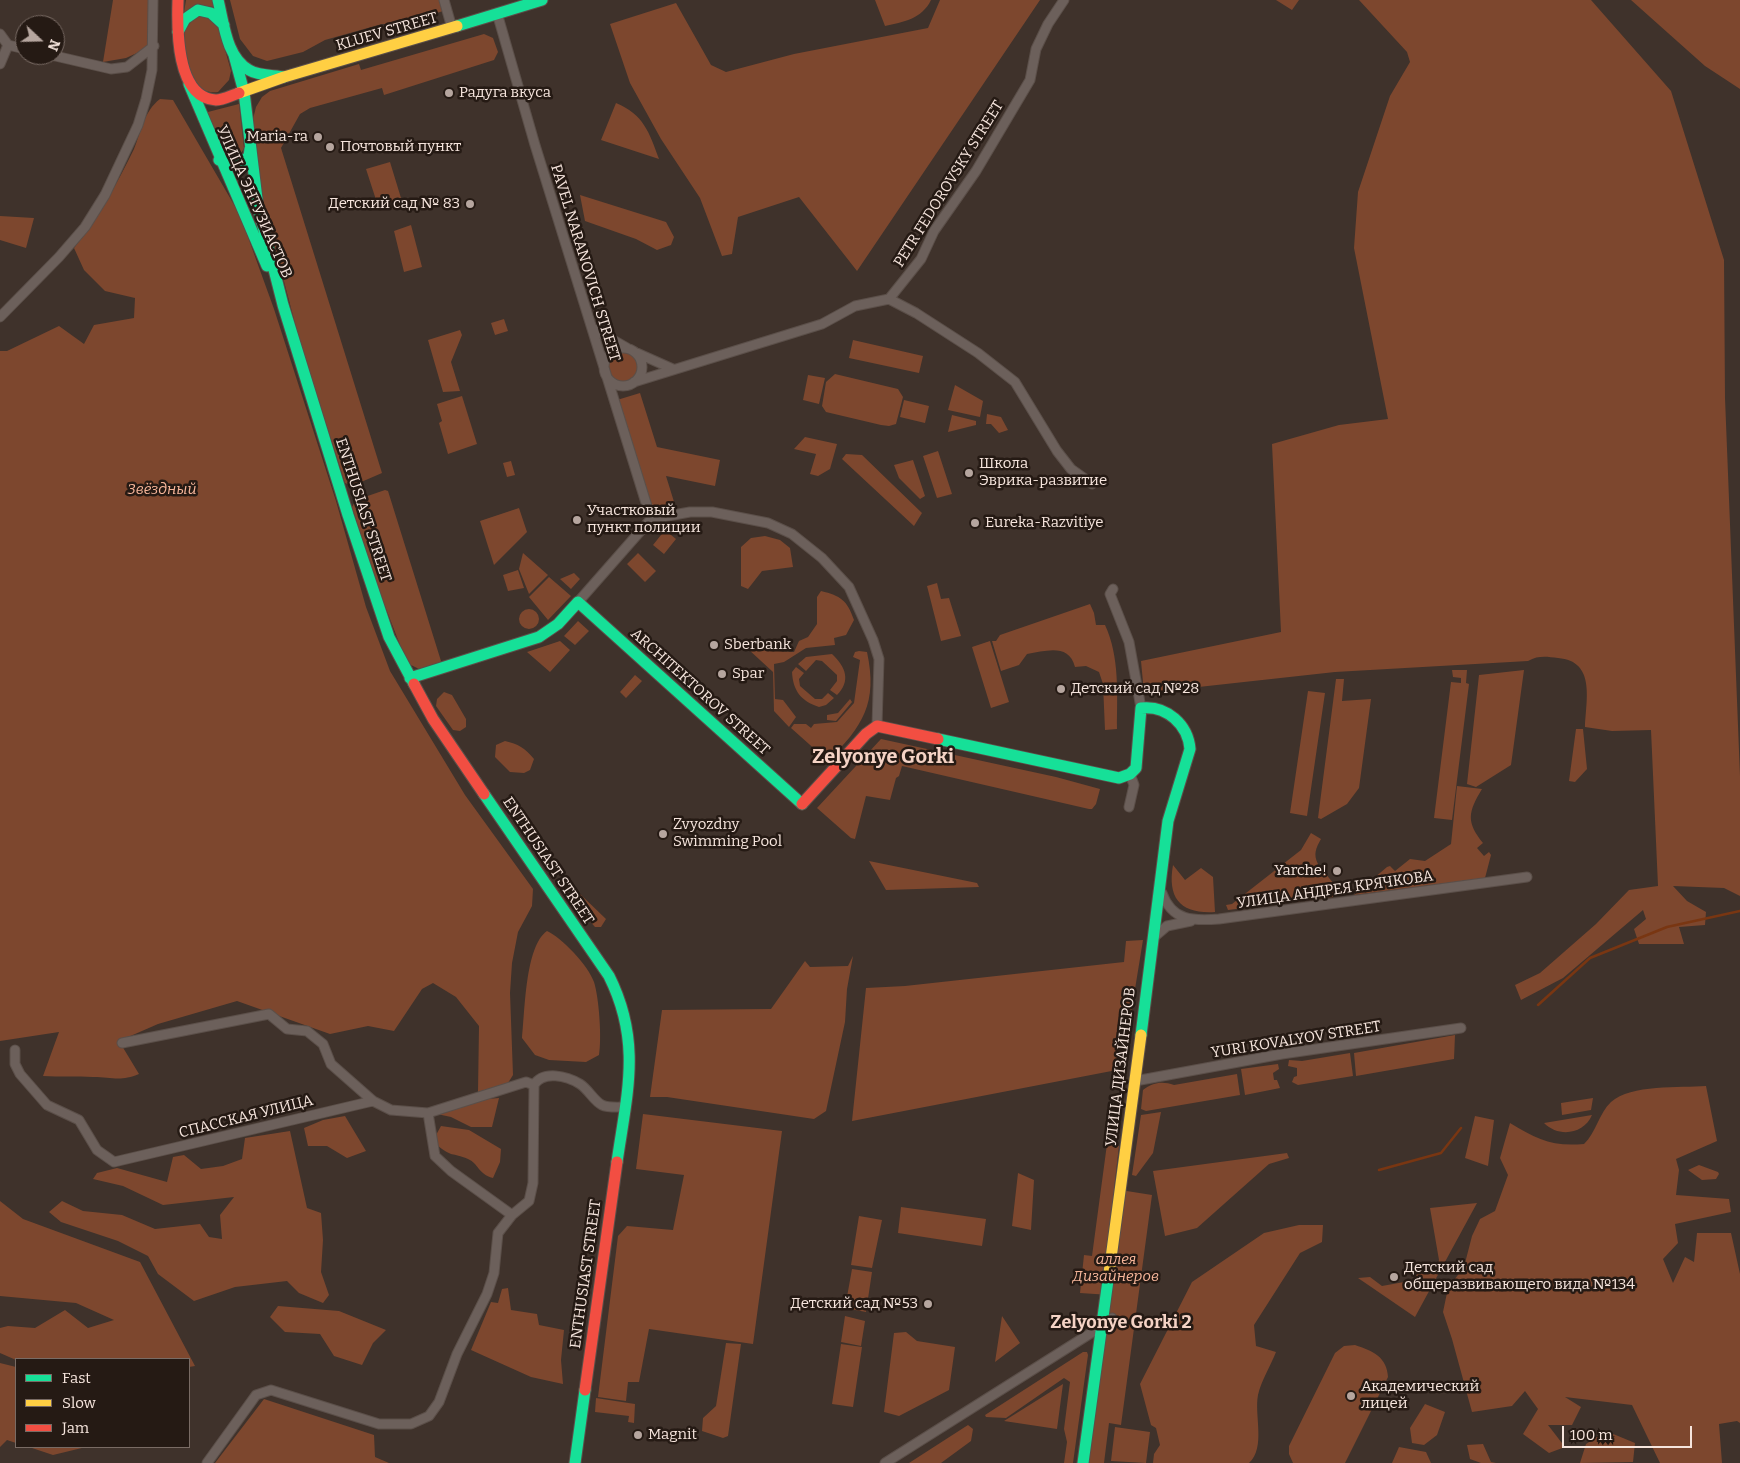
<!DOCTYPE html>
<html>
<head>
<meta charset="utf-8">
<style>
  body { margin:0 }
  #map { position:relative; width:1740px; height:1463px; overflow:hidden; background:#3f322b; font-family:Bitter,serif }
  canvas { display:block }
  .legend { position:absolute; left:15px; top:1358px; width:175px; height:90px; box-sizing:border-box; background:#251a14; border:1px solid #796b64; margin:0; padding:6px 9px; list-style:none; font-size:15px; color:#f6e5dd }
  .legend li { display:flex; align-items:center; gap:10px; height:25px }
  .legend b { width:25px; border:1px solid #796b64 }
  .north { position:absolute; left:15px; top:15px; width:50px; height:50px; box-sizing:border-box; background:#251a14; border:1px solid #796b64; border-radius:50%; rotate:111deg; font-size:14px; font-weight:700; line-height:20px; text-align:center; color:#f6e5dd }
  .north::after { content:''; display:block; margin:auto; width:18px; height:22px; background:#b6a69f; clip-path:polygon(50% 0,100% 100%,50% 72%,0 100%) }
  .scale { position:absolute; left:1562px; top:1426px; width:130px; height:22px; box-sizing:border-box; border:2px solid #f6e5dd; border-top:0; padding-left:6px; font-size:15px; line-height:18px; white-space:nowrap; color:#f6e5dd; -webkit-text-stroke:4px #251a14; paint-order:stroke }
</style>
</head>
<body>
<div id="map">
<canvas width="1740" height="1463"></canvas>
<ul class="legend">
<li><b style="height:6px;background:#16e098"></b>Fast</li>
<li><b style="height:6px;background:#ffcf43"></b>Slow</li>
<li><b style="height:6px;background:#f24e42"></b>Jam</li>
</ul>
<div class="north">N</div>
<div class="scale">100 m</div>
</div>
<script>
const g = document.querySelector('canvas').getContext('2d');
g.lineJoin = 'round';
function fill(path, color) { g.fillStyle = color; g.fill(path, 'evenodd'); }
function trace(path, color, width, dash) { g.strokeStyle = color; g.lineWidth = width; g.lineCap = dash ? 'butt' : 'round'; g.setLineDash(dash || []); g.stroke(path); }
function label(font, color, halo, rows, align = 'center') {
  g.font = font + ' Bitter,serif'; g.lineWidth = 5; g.setLineDash([]); g.textBaseline = 'middle'; g.strokeStyle = halo; g.fillStyle = color; for (const [text, x, y, turn = 0] of rows) {
    g.save(); g.translate(x, y); g.rotate((+turn || 0) * Math.PI / 180); g.textAlign = isNaN(turn) ? turn : align; if (halo) g.strokeText(text, 0, 0); g.fillText(text, 0, 0); g.restore();
  }
}
fill(new Path2D(`
  M113,0H149L150,47L126,58L103,62Z
  M186,0H212L214,7L198,5L184,12Z
  M230,0H442L443,11L403,24H382L325,40L303,52L267,61L253,56L240,39Z
  M875,0H931C922,19 903,22 885,26Z
  M940,0H1040L857,271L799,197L738,217L732,254L722,256L700,198L661,139L630,83L610,24L676,3L711,65L726,72L794,54L928,28Z
  M1276,0H1299L1292,10Z
  M1359,0H1591L1671,91L1724,260L1725,398L1740,776V896L1724,888L1673,886L1687,901L1706,912L1705,925L1679,927L1684,944H1639L1634,929L1646,919L1643,910L1563,978L1521,1000L1515,985L1540,973L1596,924L1629,890L1658,886L1651,730L1612,731L1585,727C1586,700 1596,661 1558,658C1547,657 1539,655 1528,661L1335,672L1144,693L1141,661L1281,632L1272,444L1339,425L1388,419L1354,248L1358,192L1390,96L1410,62L1407,52Z
  M1631,0H1740V89L1705,66Z
  M199,16H206L218,25L231,71L229,80L218,92C210,93 201,91 196,84C190,77 182,39 185,30C187,23 193,20 199,16Z
  M484,34L493,38L498,52L494,60L384,95L382,88L310,108L300,114L281,148L382,473L352,486L345,483L301,346L261,194L253,119L256,107L262,97L270,91L359,64L361,70Z
  M160,99L173,100L240,215L274,309L336,501L366,607L390,671L465,795L533,889L532,906L518,932L512,963L510,993L513,1075L508,1083L478,1092L479,1026L456,997L433,983L422,989L394,1031L368,1026L330,1034L237,1001L158,1024L119,1041L139,1074C120,1082 112,1077 93,1077C77,1076 60,1077 43,1076L59,1032L0,1041V351H7L59,326L84,344L94,325L134,318L135,298L105,291L84,270L74,248C98,218 117,184 134,149C141,132 144,111 160,99Z
  M616,103C644,115 649,132 659,159L601,140Z
  M239,104L244,148L238,159L231,160L224,156L204,113Z
  M390,162L401,198L378,206L366,169Z
  M580,195L666,222L674,237L671,245L657,250L636,239L585,221Z
  M0,216L34,218L26,248L0,240Z
  M411,225L422,267L404,272L394,231Z
  M504,319L508,331L495,335L491,323Z
  M460,330L462,335L451,362L460,391L443,392L428,340Z
  M853,340L923,356L919,373L849,358Z
  M608 367a15 15 0 1 1 30 0a15 15 0 1 1-30 0Z
  M835,374L898,389L903,397L896,424L889,426L881,425L826,412L822,406L826,382Z
  M808,375L825,378L819,404L803,400Z
  M955,385L983,401L980,417L948,410Z
  M640,393L657,447L720,460L715,486L666,476L675,505L652,512L617,400Z
  M462,396L477,444L448,454L439,423L442,421L437,404Z
  M904,400L929,406L925,423L900,417Z
  M987,414L1001,417L1008,430L999,433L991,424H986Z
  M952,415L976,421V425L948,432Z
  M805,437L837,444L830,469L818,476L810,474L816,454L794,449Z
  M938,451L952,494L937,498L923,456Z
  M846,454L862,455L922,513L914,526L842,459Z
  M913,460L925,496L920,499L899,478L894,465Z
  M511,461L515,475L507,477L503,463Z
  M385,490L388,491L441,661L440,663L419,669L407,663L378,588L352,507L356,500Z
  M519,508L527,532L494,565L480,521Z
  M665,530L676,539L664,554L653,545Z
  M765,536L780,540L790,548L793,567L762,571L748,589L741,586V547L751,538Z
  M523,553L548,575L529,594L519,569Z
  M638,553L656,571L645,582L627,564Z
  M518,570L524,588L508,591L503,575Z
  M574,573L580,579L571,589L560,579Z
  M549,577L571,596L548,620L529,597Z
  M937,583L941,599L949,598L961,636L941,641L927,586Z
  M821,591C841,596 847,600 854,620L846,635L834,638L835,645L806,648L784,662L774,664L775,699L783,700L796,717L789,727L774,711L773,672L748,649L754,642L761,650L794,652L799,641L808,637L817,624V597Z
  M1090,604L1094,613L1096,625H1105C1120,657 1117,695 1117,729L1105,730L1103,684L1099,672L1086,666L1075,667C1069,643 1046,651 1027,654L1019,665L1001,671L992,641H996L1000,635Z
  M519 619a10 10 0 1 1 20 0a10 10 0 1 1-20 0Z
  M578,621L589,631L575,645L564,636Z
  M560,641L570,650L550,672L527,652Z
  M990,641L1009,702L991,708L972,647Z
  M859,651L867,652C878,703 863,726 828,761L791,728L794,724H806L811,728L814,724L837,722L854,703L860,660L853,657L855,652Z
  M832,654C846,667 851,681 837,695L830,690L837,681V675L822,661L816,660L806,671L798,664L806,657Z
  M796,667L804,673L799,679L800,686L815,699H822L828,693L834,698L826,705L819,707C801,701 793,691 792,672Z
  M1452,670H1467L1466,683L1469,684L1452,820L1434,818L1451,682L1461,683V678L1453,677Z
  M1524,670L1511,765L1476,787L1467,784L1479,675Z
  M635,675L642,681L626,698L620,692Z
  M1336,679H1344L1342,701L1371,699L1359,788L1347,804L1321,819L1318,818Z
  M1308,691L1325,693L1307,816L1290,813Z
  M444,692L452,695L466,719V727L460,731L453,730L436,706L437,699Z
  M850,699L852,702L836,721L827,720V715L838,713Z
  M1576,729H1583L1587,769L1575,782L1569,781Z
  M881,739L1056,777L1100,789L1096,804L1092,809H1089L902,766L899,776L896,778L890,800L866,796L855,839L851,838L817,808Z
  M505,741C518,744 525,748 534,759L530,770L524,773L510,772L495,757L496,745Z
  M1457,786L1482,789C1468,812 1466,822 1483,843L1477,848L1484,856L1489,852L1491,855L1485,878L1354,895L1387,867L1390,866L1395,871L1410,859L1425,861L1451,844Z
  M1311,833L1321,839C1316,848 1313,854 1318,864L1315,868L1320,875L1325,873L1334,884L1333,897L1228,910L1226,905L1232,904L1301,850Z
  M869,861L977,883L979,887L886,890Z
  M1173,865L1185,880L1201,868L1213,877L1215,912C1181,914 1167,899 1173,865Z
  M580,894L606,919L601,927H595L580,910L575,900L576,895Z
  M547,931C562,938 588,965 594,982C599,998 602,1038 599,1055L586,1062L549,1060L535,1055L522,1038C525,1012 525,946 547,931Z
  M1143,940L1122,1069L852,1121L866,988L905,986L1124,962L1126,941Z
  M853,956L847,989L845,1022L826,1111L814,1119L667,1097H650L662,1010L771,1009L805,961L810,967L848,966Z
  M1455,1035L1454,1059L1356,1076L1354,1053Z
  M1350,1053L1353,1076L1298,1085L1292,1082L1294,1077L1297,1076V1068L1288,1066L1289,1060L1302,1061Z
  M1278,1064L1279,1069L1273,1073L1274,1080H1277L1280,1088L1245,1095L1241,1069Z
  M1237,1074L1240,1095L1146,1111L1141,1109L1143,1090C1153,1082 1163,1081 1174,1085Z
  M1706,1086L1717,1141L1676,1159L1679,1170L1676,1195L1729,1199L1731,1212L1675,1224L1678,1243L1663,1259L1673,1283L1685,1257L1694,1262L1697,1233H1731L1740,1274V1423L1737,1421L1719,1424L1722,1463H1660L1632,1405L1565,1397L1581,1407L1572,1425H1548L1565,1447L1549,1453L1523,1434L1538,1409L1525,1391L1512,1406L1472,1412L1452,1339L1443,1312L1448,1288L1464,1267L1472,1236L1480,1219L1495,1211L1508,1175L1500,1158L1510,1123C1537,1139 1552,1147 1584,1144C1596,1133 1599,1113 1611,1102C1631,1084 1680,1088 1706,1086Z
  M499,1098L492,1127H471L451,1117L437,1114L476,1100Z
  M1593,1098L1591,1110L1562,1115L1561,1103Z
  M1161,1112L1153,1153L1136,1176L1132,1175L1141,1115Z
  M643,1114L782,1131L753,1344L649,1329L639,1382H628L626,1401L598,1397L618,1236L627,1226L673,1230L684,1175L636,1169Z
  M1592,1115C1584,1134 1559,1138 1544,1123Z
  M345,1116L366,1151L347,1158L327,1146H308L304,1128L323,1120Z
  M1475,1116L1494,1120L1488,1166L1465,1158Z
  M441,1126L469,1130L501,1149L500,1162L493,1178C478,1174 479,1164 468,1159C452,1152 452,1158 436,1144V1135Z
  M290,1131L307,1208L321,1213L323,1240L321,1272L329,1295L323,1303L299,1293L287,1281L235,1287L194,1301L158,1274L148,1256L118,1241L61,1222L49,1212L62,1201L83,1211L122,1215L155,1229L200,1224L209,1237L222,1239L220,1215L234,1197L163,1205L123,1186L93,1179L97,1173L117,1168L167,1182L173,1157L184,1155L201,1169L223,1166L242,1159L245,1138Z
  M1107,1144L1119,1146L1114,1189L1152,1195L1121,1425L1109,1423L1104,1463H1088L1110,1295L1080,1293L1084,1255L1092,1256Z
  M1287,1153L1289,1158L1269,1164L1197,1228L1165,1236L1153,1171Z
  M1699,1165L1718,1172L1719,1174L1716,1179L1702,1180L1688,1170Z
  M1018,1173L1034,1180L1031,1230L1012,1226Z
  M0,1201L23,1219L140,1262L195,1366L189,1367V1359L16,1360L0,1353V1328L8,1326L35,1328L65,1310L88,1328L114,1320L76,1303L0,1296Z
  M1477,1203L1415,1317L1358,1278L1370,1277L1382,1286L1415,1280L1418,1271L1438,1264L1439,1260L1430,1208Z
  M901,1207L986,1219L982,1246L898,1233Z
  M859,1216L882,1220L872,1268L851,1265Z
  M1299,1225H1323L1322,1242L1300,1253L1254,1325L1256,1346L1276,1352C1271,1365 1261,1381 1258,1395C1254,1415 1266,1448 1249,1463H1153L1154,1454L1160,1445L1156,1428L1151,1425L1140,1384L1192,1282L1264,1233Z
  M852,1269L872,1272L866,1312L845,1308Z
  M508,1288L511,1310L537,1314L539,1325L564,1330L561,1360L563,1384L531,1377L471,1350L491,1302L498,1303L502,1289Z
  M278,1306L339,1311L386,1330L373,1343L362,1365L334,1356L320,1334L285,1332L270,1317Z
  M845,1316L865,1321L861,1346L841,1342Z
  M1002,1316L1020,1343L995,1362Z
  M906,1332L917,1341L955,1347L949,1390L899,1416L884,1412L894,1333Z
  M726,1343L741,1344L728,1436L723,1438L702,1431L703,1418L716,1406Z
  M841,1344L862,1347L853,1407L832,1404Z
  M1355,1345C1373,1351 1387,1357 1388,1377L1345,1463H1293L1289,1454V1446L1335,1353L1344,1346Z
  M1083,1352H1087L1088,1355L1073,1463H1064L1067,1442L1064,1429L1070,1382L1064,1378L1006,1418L986,1417L985,1415Z
  M0,1363L16,1367V1443L7,1440L0,1447Z
  M1063,1384L1057,1429L1004,1421Z
  M596,1398L635,1404L634,1423L628,1422L629,1416L595,1412Z
  M264,1399L374,1435L375,1457L389,1463H215Z
  M1425,1404L1445,1412L1437,1435L1424,1445L1412,1443L1410,1428Z
  M968,1425L973,1429L971,1441L941,1463H909Z
  M1115,1427L1150,1432L1146,1463L1111,1461Z
  M1606,1431L1635,1443L1633,1462L1580,1463L1586,1444Z
  M1483,1444L1491,1462L1496,1463H1481L1470,1459L1467,1445Z
  M29,1447H86L53,1455Z
  M1399,1447L1426,1452L1431,1463H1392Z`), '#7d472e');
trace(new Path2D(`
  M1538,1005L1590,958L1667,927L1740,911
  M1379,1170L1441,1153L1461,1128`), '#793612', 2.5);
const street = new Path2D(`
  M444,0L452,28
  M497,13L535,145L651,519
  M0,34L8,45L25,49
  M51,55L111,69L127,67L154,46
  M0,64L8,45
  M889,299L916,313L978,353L1015,382L1057,451L1071,469L1092,484
  M0,317L59,257L85,227L105,195L138,125L146,99L152,70L153,0
  M592,328L627,348
  M604 367a19 19 0 1 1 38 0a19 19 0 1 1-38 0Z
  M637,353L673,369
  M634,382L822,324L855,306L889,299L921,259L934,231L976,171L1030,80L1036,49L1048,24L1064,0
  M1113,589L1110,594L1129,642L1141,708
  M578,602L651,519L690,512H712L768,523L792,534L822,558L849,587L873,640L879,659L877,726
  M1129,807L1134,785L1130,774
  M1162,893C1172,921 1193,921 1219,919L1527,877
  M1154,937L1167,926L1191,921
  M122,1043L269,1014L287,1029L307,1031L323,1044L331,1064L373,1101
  M15,1050V1064L20,1074L47,1105L79,1120L97,1150L114,1162L373,1101L391,1110L428,1113L526,1082L534,1085
  M1135,1081L1282,1054L1461,1028
  M428,1113L435,1156L451,1171L512,1215
  M207,1463L251,1402L256,1395L271,1390L379,1424H411L429,1416L439,1402L457,1354L487,1294L494,1273L498,1233L512,1215L529,1201L533,1183L534,1085C543,1070 567,1076 580,1084C588,1089 594,1101 602,1105C608,1108 619,1107 625,1107
  M885,1463L1091,1333L1112,1318`);
const fast = new Path2D(`
  M218,0C224,23 226,57 249,70C259,76 273,75 284,77
  M457,26L542,0
  M178,32L185,19L198,10L211,13L224,25
  M234,55L244,92L258,207L283,305L348,515L389,637L414,684
  M189,84L267,266
  M219,160L230,165H239L249,156L250,149
  M410,678L539,637L558,624L578,602L802,804
  M938,739L1119,778L1130,774L1136,768L1141,708C1167,705 1188,725 1190,749L1168,821L1141,1035
  M484,794L609,976C642,1042 627,1093 617,1162
  M575,1463L585,1390
  M1083,1463L1109,1273`);
const slow = new Path2D(`
  M239,93L284,77L457,26
  M1109,1273L1141,1035`);
const jam = new Path2D(`
  M178,0C177,29 176,98 216,100C223,100 232,95 239,93
  M414,684L433,719L484,794
  M802,804L866,734L877,726L938,739
  M585,1390L617,1162`);
trace(street, '#5b4f49', 11);
trace(fast, '#5b4f49', 13);
trace(slow, '#5b4f49', 13);
trace(jam, '#5b4f49', 13);
trace(street, '#6c605b', 9);
trace(fast, '#16e098', 11);
trace(slow, '#ffcf43', 11);
trace(jam, '#f24e42', 11);
for (const [x, y, r, color] of [
  [449,93,5,"#b6a69f"],
  [318,137,5,"#b6a69f"],
  [330,147,5,"#b6a69f"],
  [470,204,5,"#b6a69f"],
  [969,473,5,"#b6a69f"],
  [577,520,5,"#b6a69f"],
  [975,523,5,"#b6a69f"],
  [714,645,5,"#b6a69f"],
  [722,674,5,"#b6a69f"],
  [1061,689,5,"#b6a69f"],
  [663,834,5,"#b6a69f"],
  [1337,871,5,"#b6a69f"],
  [1394,1277,5,"#b6a69f"],
  [928,1304,5,"#b6a69f"],
  [1351,1396,5,"#b6a69f"],
  [638,1435,5,"#b6a69f"]
]) { const dot = new Path2D(); dot.arc(x, y, r, 0, 2 * Math.PI); g.fillStyle = color; g.fill(dot); trace(dot, '#251a14', 2); }
label('15px', '#f6e5dd', '#251a14', [
  ["KLUEV STREET",387,32,-16],
  ["PETR FEDOROVSKY STREET",949,184,-58],
  ["УЛИЦА ЭНТУЗИАСТОВ",254,202,66],
  ["PAVEL NARANOVICH STREET",585,263,73],
  ["ENTHUSIAST STREET",363,510,72],
  ["ARCHITEKTOROV STREET",700,692,42],
  ["ENTHUSIAST STREET",548,861,56],
  ["УЛИЦА АНДРЕЯ КРЯЧКОВА",1335,890,-8],
  ["YURI KOVALYOV STREET",1296,1040,-9],
  ["УЛИЦА ДИЗАЙНЕРОВ",1121,1067,-83],
  ["СПАССКАЯ УЛИЦА",246,1117,-14],
  ["ENTHUSIAST STREET",586,1274,-82]
]);
label('15px', '#f6e5dd', '#251a14', [
  ["Радуга вкуса",459,93],
  ["Maria-ra",308,137,"right"],
  ["Почтовый пункт",340,147],
  ["Детский сад № 83",460,204,"right"],
  ["Школа",979,464],
  ["Эврика-развитие",979,481],
  ["Участковый",587,511],
  ["пункт полиции",587,528],
  ["Eureka-Razvitiye",985,523],
  ["Sberbank",724,645],
  ["Spar",732,674],
  ["Детский сад №28",1071,689],
  ["Zvyozdny",673,825],
  ["Swimming Pool",673,842],
  ["Yarche!",1327,871,"right"],
  ["Детский сад",1404,1268],
  ["общеразвивающего вида №134",1404,1285],
  ["Детский сад №53",918,1304,"right"],
  ["Академический",1361,1387],
  ["лицей",1361,1404],
  ["Magnit",648,1435]
], 'left');
label('italic 15px', '#f7b69a', '#251a14', [
  ["Звёздный",162,490],
  ["аллея",1116,1260],
  ["Дизайнеров",1116,1277]
]);
label('bold 18px', '#f5d3c5', '#251a14', [
  ["Zelyonye Gorki 2",1121,1323]
]);
label('bold 20px', '#f5d3c5', '#251a14', [
  ["Zelyonye Gorki",883,757]
]);
</script>
</body>
</html>
